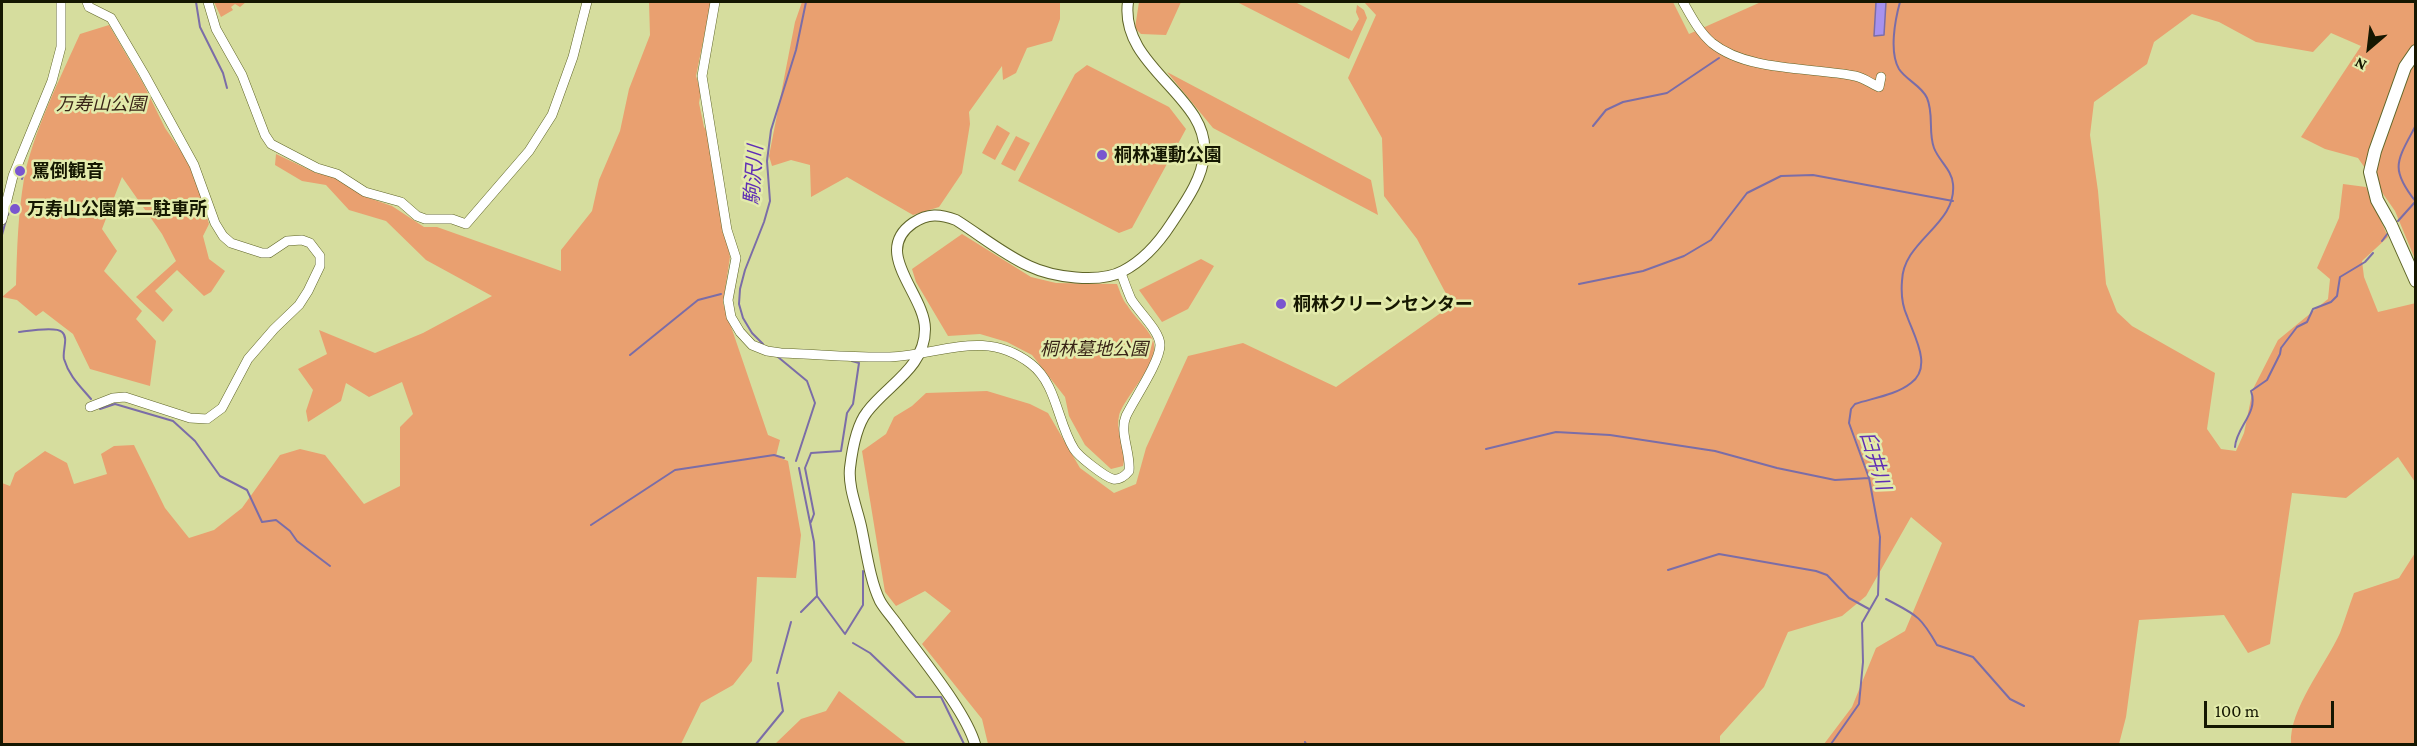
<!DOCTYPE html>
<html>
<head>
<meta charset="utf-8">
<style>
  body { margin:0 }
  #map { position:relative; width:2417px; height:746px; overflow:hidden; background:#d6dd9e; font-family:"Crimson Pro",serif }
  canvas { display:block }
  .frame { position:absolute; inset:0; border:3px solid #151701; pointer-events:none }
  .north { position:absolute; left:2339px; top:18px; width:60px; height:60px; -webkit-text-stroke:4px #e3ebab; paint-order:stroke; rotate:208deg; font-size:16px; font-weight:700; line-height:24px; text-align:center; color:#151701 }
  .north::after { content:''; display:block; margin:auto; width:21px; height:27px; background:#151701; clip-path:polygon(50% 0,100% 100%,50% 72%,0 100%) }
  .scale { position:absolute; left:2204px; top:701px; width:130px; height:27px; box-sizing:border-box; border:3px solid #151701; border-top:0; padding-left:8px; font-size:18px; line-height:21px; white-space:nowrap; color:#151701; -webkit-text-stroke:4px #e3ebab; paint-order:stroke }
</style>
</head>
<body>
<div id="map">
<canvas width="2417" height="746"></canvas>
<div class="frame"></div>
<div class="north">N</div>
<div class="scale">100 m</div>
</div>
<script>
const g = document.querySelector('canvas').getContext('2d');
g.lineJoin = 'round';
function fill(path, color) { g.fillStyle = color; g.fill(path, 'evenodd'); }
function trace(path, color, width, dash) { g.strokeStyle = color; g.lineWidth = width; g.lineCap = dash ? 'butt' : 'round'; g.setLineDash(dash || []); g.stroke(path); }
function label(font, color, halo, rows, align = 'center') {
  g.font = font + ' "Crimson Pro","Noto Sans JP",serif'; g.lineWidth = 5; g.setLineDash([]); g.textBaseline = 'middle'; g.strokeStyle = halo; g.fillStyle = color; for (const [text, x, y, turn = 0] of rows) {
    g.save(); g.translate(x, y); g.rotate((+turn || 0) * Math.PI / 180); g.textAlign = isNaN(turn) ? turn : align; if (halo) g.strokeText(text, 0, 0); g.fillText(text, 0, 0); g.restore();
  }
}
fill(new Path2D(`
  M214,2H246L240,7L235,4L231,7L233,10L221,17Z
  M649,2H711L696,76L701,91L699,103L704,127L709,135L730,257L723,303L768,435L780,440L776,456L788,461L801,535L796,578L757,577L752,661L733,685L701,703L681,744H2V483L10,486L15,473L45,451L67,463L74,484L107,474L101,454L114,446L134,445L165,508L189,538L214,530L242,508L280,455L300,449L325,455L364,504L400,486V427L413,414L402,382L369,397L346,383L341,401L308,422L306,411L313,390L298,369L327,354L319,330L375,353L423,333L492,296L426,260L386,221L349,210L326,185L302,181L275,165L276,154L316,173L335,177L366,197L392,206L424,227H437L561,271V250L592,211L599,180L620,131L629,89L650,35Z
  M802,2H1060V19L1052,41L1027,48L1016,73L1003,80L1002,66L969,112L970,124L962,173L939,207L913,215L847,177L811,197L810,165L791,160L772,166L769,156L795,22Z
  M1139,2H1181L1166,35L1141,34L1135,28Z
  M1237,2H1295L1352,31L1359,19L1356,12L1357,5L1364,10L1367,18L1349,59Z
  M1364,2H1673L1689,34L1761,2H2415V259L2395,211L2358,158L2325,149L2301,137L2361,46L2331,33L2313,52L2256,42L2219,22L2192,14L2154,42L2147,64L2094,102L2090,135L2098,191L2106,284L2117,312L2132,326L2215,373L2207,429L2221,449L2236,451L2244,433L2253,389L2278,340L2328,299L2330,279L2317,268L2339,218L2343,184L2366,187L2388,237L2362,261L2364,277L2378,312L2416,303L2415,482L2398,457L2346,498L2292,493L2270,644L2248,653L2224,615L2139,620L2126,717L2119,744H1824L1852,707L1876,648L1905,631L1942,543L1911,517L1866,596L1842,616L1788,632L1764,687L1720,736V744H988L982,719L922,644L951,611L925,591L896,606L885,592L862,451L886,434L894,417L912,406L926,393L987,391L1030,404L1048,413L1080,468L1114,493L1136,484L1146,448L1188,356L1243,343L1336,387L1452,305L1417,239L1384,196L1382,138L1348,78L1376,15Z
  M109,25L143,83L165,128L192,167L209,224L203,236L209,259L225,271L211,292L204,296L177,270L155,291L173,310L163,322L136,297L176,261L162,234L122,177L102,229L117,251L104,271L142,311L136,319L156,341L150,386L90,369L73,334L43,311L36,316L17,300L2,297L16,285C17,249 18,214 24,179C32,135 61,76 80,34Z
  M1087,65L1169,107L1186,129L1132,228L1119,233L1018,181L1075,74Z
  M1167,72L1371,180L1378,215L1213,128Z
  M997,125L1010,133L995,160L982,153Z
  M1016,136L1030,143L1015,171L1001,164Z
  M962,234L1031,277L1056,283L1117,284C1120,291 1122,299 1127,305C1134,317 1146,326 1152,338C1164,360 1124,396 1119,416C1115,434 1128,449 1123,466L1111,469L1085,445L1069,416L1065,397L1032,355L1007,342L980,334L948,336L916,282L912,269Z
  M1201,259L1214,266L1188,309L1162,322L1139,290Z
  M2415,553V744H2291C2289,709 2325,666 2340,633C2345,620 2349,606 2354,593L2399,578Z
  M839,691L907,744H775L801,719L826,711Z`), '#e9a070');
const water = new Path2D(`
  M1876,2H1886L1884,35L1874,36Z`);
fill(water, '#a792ee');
trace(water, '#7b6da7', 1.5);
trace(new Path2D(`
  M196,2L200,27L223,73L227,88
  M2416,125C2397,161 2389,168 2416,202
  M1593,126L1606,110L1623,102L1667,93L1719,58
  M21,169L23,176L22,179
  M8,215L10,208
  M2398,221L2415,202
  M2,235L6,220
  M2382,241L2388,233
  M1579,284L1643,271L1684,256L1711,240L1747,193L1781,176L1813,175L1953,201
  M19,332C28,331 56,326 62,332C69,338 62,351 64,359C69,376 80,386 91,399
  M763,344L752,333L743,318L739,304L740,289L745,270L764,222L770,201L767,161L771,130L796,50L806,2
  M630,355L698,300L721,294
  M778,357L807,381L815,403L796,461
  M100,409L115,404L173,421L195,441L220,476L247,490L262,522L276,520L290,531L297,541L330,566
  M2235,447C2236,427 2259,413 2251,391L2267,380L2280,354L2281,348L2297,327L2307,322L2313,309L2331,302L2337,296L2340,277L2365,262L2373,253
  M1486,449L1556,432L1610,435L1715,451L1777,468L1835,480L1869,478
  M799,468L814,542L817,596L801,612
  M811,522L814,514L805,468L811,453L841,451L847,413L853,404L859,363L852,361
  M591,525L675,470L774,455L784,458
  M1668,570L1719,554L1816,571L1827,575L1849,598L1869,609
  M817,596L845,634L863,605V571
  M1886,599C1916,615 1920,615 1937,645L1973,657L2010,699L2024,706
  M853,643L870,653L916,697H941L964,744
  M777,673L791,622
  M1305,742L1306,744
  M756,744L783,711L778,683
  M1831,744L1859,704L1863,662L1862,623L1878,595L1880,537L1869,478L1849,423L1851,409L1855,404C1873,398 1896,395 1911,383C1933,367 1914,336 1907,316C1902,305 1901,293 1902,281C1903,240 1957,225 1953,184C1952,170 1939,161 1934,148C1928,132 1934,114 1927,98C1922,86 1906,80 1899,69C1889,52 1895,20 1900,2`), '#7b6da7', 2);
const minor = new Path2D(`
  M87,2L89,7L111,18L144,74L194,165L215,223L223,236L231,243L262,253H269L287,241L302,240L310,243L320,256V266L308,291L299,305L274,329L248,359L222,408L207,419L190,418L125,397L113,398L90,407
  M208,2L216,29L242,75L265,135L271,144L317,168L337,174L365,192L401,202L417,216L425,219H452L466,224L529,151L552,115L573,57L587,2
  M715,2L702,76L727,230L736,258L728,300L731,317L740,332L752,345L767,351L781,353C817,354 854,358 890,357C942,355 984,328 1031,364C1057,384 1057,422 1074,449C1078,456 1105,477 1113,479C1120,480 1125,476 1129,471C1131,453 1119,433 1126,416C1134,399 1160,362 1160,345C1160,331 1138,311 1131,299C1127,290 1124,281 1121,273
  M1683,2C1691,16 1699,32 1712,43C1748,72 1811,67 1855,76C1865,78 1871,84 1879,87L1881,77
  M2,220L13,176L52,81L61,47V2`);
const tertiary = new Path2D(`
  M975,744C965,710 921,658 899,627C893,618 885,610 880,601C870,581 866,549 861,526C857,508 848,487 850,468C852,451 856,426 867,412C887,385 925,368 925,329C925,294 871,252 913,223C928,213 940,214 956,220C980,235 1003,254 1029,266C1052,277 1099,284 1123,271C1144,260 1158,244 1171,224C1184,204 1202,180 1204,155C1211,97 1119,67 1128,2`);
const secondary = new Path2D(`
  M2416,51L2405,67L2375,151L2370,172L2377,200L2391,225L2416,281`);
trace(minor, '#5f6528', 10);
trace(tertiary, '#5f6528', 12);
trace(secondary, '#5f6528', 14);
trace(minor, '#fff', 9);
trace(tertiary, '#fff', 10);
trace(secondary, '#fff', 12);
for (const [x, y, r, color] of [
  [1102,155,6,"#7a56cf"],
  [20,171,6,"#7a56cf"],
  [15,209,6,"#7a56cf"],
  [1281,304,6,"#7a56cf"]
]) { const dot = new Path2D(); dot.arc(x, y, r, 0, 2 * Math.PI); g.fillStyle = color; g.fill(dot); trace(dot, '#e3ebab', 2); }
label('italic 18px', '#3a2517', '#e3ebab', [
  ["万寿山公園",101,104],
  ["桐林墓地公園",1094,349]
]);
label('bold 18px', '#151701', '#e3ebab', [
  ["桐林運動公園",1114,155],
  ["罵倒観音",32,171],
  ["万寿山公園第二駐車所",27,209],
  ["桐林クリーンセンター",1293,304]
], 'left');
label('italic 20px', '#602eb5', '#e3ebab', [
  ["駒沢川",754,175,-86],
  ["臼井川",1875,461,73]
]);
</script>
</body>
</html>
